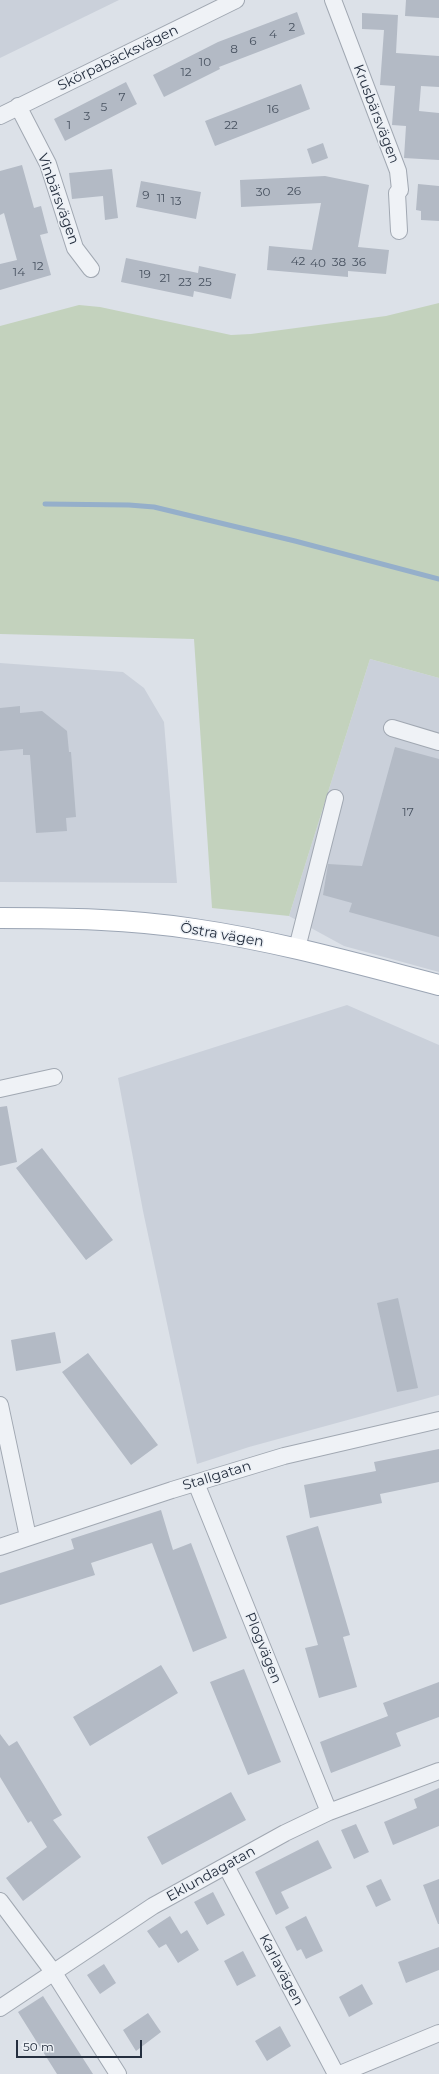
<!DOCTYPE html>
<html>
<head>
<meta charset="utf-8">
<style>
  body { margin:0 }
  #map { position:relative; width:439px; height:2074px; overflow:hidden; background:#dce1e8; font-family:Montserrat,sans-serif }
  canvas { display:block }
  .scale { position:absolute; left:16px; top:2040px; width:126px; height:18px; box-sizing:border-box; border:2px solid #252f3f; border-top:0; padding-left:5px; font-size:12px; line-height:14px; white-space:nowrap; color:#252f3f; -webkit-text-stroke:3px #ecf0f5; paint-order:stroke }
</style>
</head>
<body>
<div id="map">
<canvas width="439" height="2074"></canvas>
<div class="scale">50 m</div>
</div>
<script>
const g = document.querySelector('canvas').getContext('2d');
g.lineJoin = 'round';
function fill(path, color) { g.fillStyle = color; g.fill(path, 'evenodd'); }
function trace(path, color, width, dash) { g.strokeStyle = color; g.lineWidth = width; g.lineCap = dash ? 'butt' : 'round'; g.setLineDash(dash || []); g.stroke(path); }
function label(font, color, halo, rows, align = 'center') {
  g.font = font + ' Montserrat,sans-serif'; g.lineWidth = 3; g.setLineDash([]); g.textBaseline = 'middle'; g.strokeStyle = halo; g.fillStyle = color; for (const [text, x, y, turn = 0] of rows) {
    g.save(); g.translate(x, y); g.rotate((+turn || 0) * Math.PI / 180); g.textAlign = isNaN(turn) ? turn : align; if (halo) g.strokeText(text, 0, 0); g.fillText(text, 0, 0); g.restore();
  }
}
fill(new Path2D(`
  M0,0H119L0,58Z
  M370,659L439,678V972L344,946L289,916Z
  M0,663L123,672L144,688L164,722L177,883L0,882Z
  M347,1005L439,1045V1395L249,1447L197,1464L143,1211L118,1078Z`), '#cad0da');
fill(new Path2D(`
  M439,303V678L370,659L289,916L212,908L194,639L0,634V326L79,305L100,307L231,335L251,334L386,316Z`), '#c3d2bd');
trace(new Path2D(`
  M45,504L129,505L154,507L295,541L439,579`), '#95afca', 5);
fill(new Path2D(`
  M406,0H439V18L405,16Z
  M297,12L305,34L219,67L220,69L164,97L153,75L218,42Z
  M362,13L398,15L396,53L439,56V87L421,86L419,111L439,113V160L404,158L406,126L392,125L395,86L380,85L384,30L362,29Z
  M126,82L137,104L65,141L54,119Z
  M301,84L310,109L215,146L205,121Z
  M323,143L328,158L312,164L307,149Z
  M22,165L34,208L41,206L48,233L40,235L51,275L0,290V264L17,260L4,213L0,215V171Z
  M112,169L118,218L105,220L103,196L72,199L69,173Z
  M325,176L369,185L358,247L389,250L386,274L348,271V277L267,270L269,246L312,250L321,203L241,207L240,180Z
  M141,181L201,192L196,219L136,207Z
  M418,184L439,186V221L421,220V211L416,210Z
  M126,258L198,273L199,266L236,274L231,299L194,291L193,297L121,282Z
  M20,706V713L42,711L67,731L69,752H71L76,817L66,818L67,831L36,833L30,755H23V749L0,751V708Z
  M395,747L439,759V937L349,912L352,903L323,895L328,864L362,866Z
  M7,1106L17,1162L0,1166V1107Z
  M42,1148L113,1240L86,1260L16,1168Z
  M398,1298L418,1388L397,1392L377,1303Z
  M55,1332L61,1363L16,1371L11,1340Z
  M88,1353L158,1445L131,1465L62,1372Z
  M439,1449V1482L380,1494L382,1503L310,1518L304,1485L376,1471L374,1462Z
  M161,1510L173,1550L191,1543L227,1638L193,1652L152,1543L91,1563L95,1575L0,1605V1573L74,1549L71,1539Z
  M318,1526L350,1635L343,1637L357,1687L319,1698L305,1648L318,1645L286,1536Z
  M161,1665L178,1693L90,1746L73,1717Z
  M244,1669L281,1762L248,1775L210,1682Z
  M439,1682V1717L396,1733L401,1746L331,1773L320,1742L388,1716L383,1703Z
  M0,1734L9,1746L17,1741L62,1815L53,1820L81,1857L23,1901L6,1878L47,1847L31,1821L28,1823L0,1777Z
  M439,1788V1826L393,1845L384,1822L417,1808L414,1799Z
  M231,1792L246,1820L162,1865L147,1837Z
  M356,1824L369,1852L354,1859L341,1830Z
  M318,1840L332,1868L281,1892L289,1908L276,1915L255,1872Z
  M381,1879L391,1900L376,1907L366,1886Z
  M439,1879V1924H438L423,1885Z
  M213,1892L225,1915L207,1925L194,1902Z
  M170,1916L181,1934L187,1930L199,1950L178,1963L166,1944L159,1948L147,1931Z
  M306,1916L323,1951L306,1959L301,1949L297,1951L285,1927Z
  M439,1947V1970L406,1983L398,1962Z
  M243,1951L256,1976L237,1986L224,1961Z
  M104,1964L116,1983L100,1994L87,1975Z
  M362,1984L373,2004L349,2017L339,1997Z
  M43,1996L93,2074H57L18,2012Z
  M148,2013L161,2032L136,2051L123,2030Z
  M280,2026L291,2046L267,2061L255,2041Z`), '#b3bac5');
const minor = new Path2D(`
  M333,0L398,171L400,190L397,193L399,231
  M18,106L48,164L75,248L91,269
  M0,116L236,0
  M392,728L439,742
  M297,948L335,798
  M0,1089L54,1077
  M0,1405L28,1537
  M196,1483L329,1812
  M0,1547L172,1490L284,1456L439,1420
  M226,1866L336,2074
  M0,1901L54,1973L118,2074
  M0,2008L153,1906L285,1833L329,1812L439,1771
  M340,2074L439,2033`);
const major = new Path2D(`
  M0,918C65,918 130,919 194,929C277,941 358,964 439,985`);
trace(minor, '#a1a8b2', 18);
trace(major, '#9ba5b4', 22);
trace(minor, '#eff2f6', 16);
trace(major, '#fff', 20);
label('12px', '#485260', null, [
  ["2",292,27],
  ["4",273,34],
  ["6",253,41],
  ["8",234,49],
  ["10",205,62],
  ["12",186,72],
  ["7",122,97],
  ["5",104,107],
  ["16",273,109],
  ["3",87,116],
  ["1",69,125],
  ["22",231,125],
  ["26",294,191],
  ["30",263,192],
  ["9",146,195],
  ["11",161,198],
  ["13",176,201],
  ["42",298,261],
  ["38",339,262],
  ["36",359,262],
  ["40",318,263],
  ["12",38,266],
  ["14",19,272],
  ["19",145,274],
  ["21",165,278],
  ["23",185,282],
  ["25",205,282],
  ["17",408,812]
]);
label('14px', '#252f3f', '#ecf0f5', [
  ["Skörpabäcksvägen",118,58,-26],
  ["Krusbärsvägen",376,114,69],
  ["Vinbärsvägen",58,199,70],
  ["Östra vägen",222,935,10],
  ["Stallgatan",217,1476,-17],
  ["Plogvägen",263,1648,68],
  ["Eklundagatan",211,1874,-29],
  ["Karlavägen",281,1970,62]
]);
</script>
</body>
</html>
